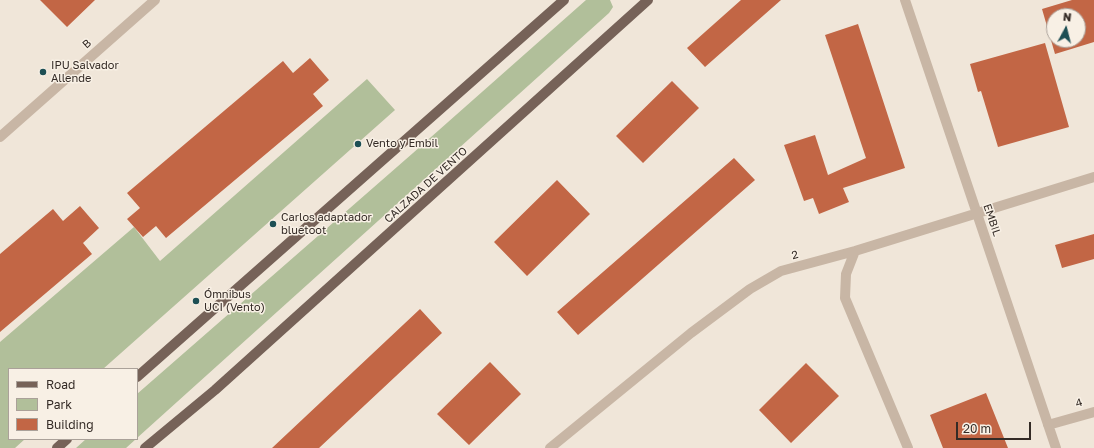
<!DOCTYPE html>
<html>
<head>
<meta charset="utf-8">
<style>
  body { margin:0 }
  #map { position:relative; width:1094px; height:448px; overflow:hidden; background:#f0e6d9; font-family:"Golos Text",sans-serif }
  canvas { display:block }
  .legend { position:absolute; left:8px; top:368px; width:130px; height:72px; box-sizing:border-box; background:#f8f0e5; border:1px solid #aaa199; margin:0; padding:5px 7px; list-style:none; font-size:12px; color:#342b26 }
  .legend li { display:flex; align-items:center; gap:8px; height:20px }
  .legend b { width:20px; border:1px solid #aaa199 }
  .north { position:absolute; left:1046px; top:8px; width:40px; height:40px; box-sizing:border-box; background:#f8f0e5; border:1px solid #aaa199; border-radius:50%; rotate:7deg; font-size:11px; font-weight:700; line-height:16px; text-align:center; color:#342b26 }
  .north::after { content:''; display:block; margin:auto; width:14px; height:18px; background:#1d4f54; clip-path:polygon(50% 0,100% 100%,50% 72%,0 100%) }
  .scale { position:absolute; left:956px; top:422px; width:75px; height:18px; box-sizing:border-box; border:2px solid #342b26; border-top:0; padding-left:5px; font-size:12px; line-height:14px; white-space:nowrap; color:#342b26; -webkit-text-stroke:3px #f8f0e5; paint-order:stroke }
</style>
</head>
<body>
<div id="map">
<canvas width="1094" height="448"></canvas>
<ul class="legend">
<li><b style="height:5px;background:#766258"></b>Road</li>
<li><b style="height:11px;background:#b1bf9a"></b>Park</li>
<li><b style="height:11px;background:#c26645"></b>Building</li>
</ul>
<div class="north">N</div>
<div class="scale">20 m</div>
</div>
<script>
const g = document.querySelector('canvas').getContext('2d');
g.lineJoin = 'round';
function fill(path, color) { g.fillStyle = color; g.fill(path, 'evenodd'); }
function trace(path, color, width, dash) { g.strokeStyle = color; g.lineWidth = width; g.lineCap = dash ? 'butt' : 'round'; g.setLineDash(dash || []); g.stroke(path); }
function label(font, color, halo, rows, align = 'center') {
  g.font = font + ' "Golos Text",sans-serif'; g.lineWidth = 3; g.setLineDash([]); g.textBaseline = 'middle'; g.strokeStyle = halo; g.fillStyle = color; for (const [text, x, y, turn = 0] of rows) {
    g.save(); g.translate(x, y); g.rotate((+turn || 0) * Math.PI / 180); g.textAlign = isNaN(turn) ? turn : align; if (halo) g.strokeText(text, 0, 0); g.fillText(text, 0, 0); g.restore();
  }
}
fill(new Path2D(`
  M586,0H610L613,7L609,13L137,438V394L413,153Z
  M367,79L395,110L103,369H9V439H25L15,448H0V342L134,227L160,261Z
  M86,439H136L126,448H76Z`), '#b1bf9a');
fill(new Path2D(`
  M40,0H95L67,27Z
  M741,0H781L705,67L687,48Z
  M1072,0H1094V42L1055,54L1042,9ZM1054,16H1078V40H1054Z
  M858,24L905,168L843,188L849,202L819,214L813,198L804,201L784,145L815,135L828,175L866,158L825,35Z
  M1045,43L1069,127L998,147L981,91L978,92L970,64Z
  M310,58L329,80L313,94L323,106L166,238L156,226L143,237L127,219L140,208L127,193L283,61L293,73Z
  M672,81L699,108L643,163L616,136Z
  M734,158L755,180L578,335L557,312Z
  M557,180L590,214L527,276L494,242Z
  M80,206L99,228L83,243L92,254L0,332V254L53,209L63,221Z
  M1094,234V259L1062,268L1055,245Z
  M420,309L442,333L319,448H272Z
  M490,362L521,394L469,445L437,414Z
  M806,363L839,396L791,443L759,410Z
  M986,393L1008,448H943L930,415Z`), '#c26645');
trace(new Path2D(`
  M905,0L1056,448
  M0,137L155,0
  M855,251L846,274L845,298L908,448
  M1048,425L1094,412
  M550,448L691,333L750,289L781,271L855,251L1094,177`), '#c8b6a5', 10);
trace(new Path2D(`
  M137,377L564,0
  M57,448L67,439
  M145,448L215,390L648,0`), '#766258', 10);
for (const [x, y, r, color] of [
  [43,72,4,"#1d4f54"],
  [358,144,4,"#1d4f54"],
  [273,224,4,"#1d4f54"],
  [196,301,4,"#1d4f54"]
]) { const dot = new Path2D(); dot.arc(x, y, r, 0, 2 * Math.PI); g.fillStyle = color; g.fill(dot); trace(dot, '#f8f0e5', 1.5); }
label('11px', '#342b26', '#f8f0e5', [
  ["B",87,44,-42],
  ["CALZADA DE VENTO",426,185,-42],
  ["EMBIL",992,220,71],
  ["2",795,255,-15],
  ["4",1079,403,-17]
]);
label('11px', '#342b26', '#f8f0e5', [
  ["IPU Salvador",51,66],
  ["Allende",51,79],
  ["Vento y Embil",366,144],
  ["Carlos adaptador",281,218],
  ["bluetoot",281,231],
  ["Ómnibus",204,295],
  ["UCI (Vento)",204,308]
], 'left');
</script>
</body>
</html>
